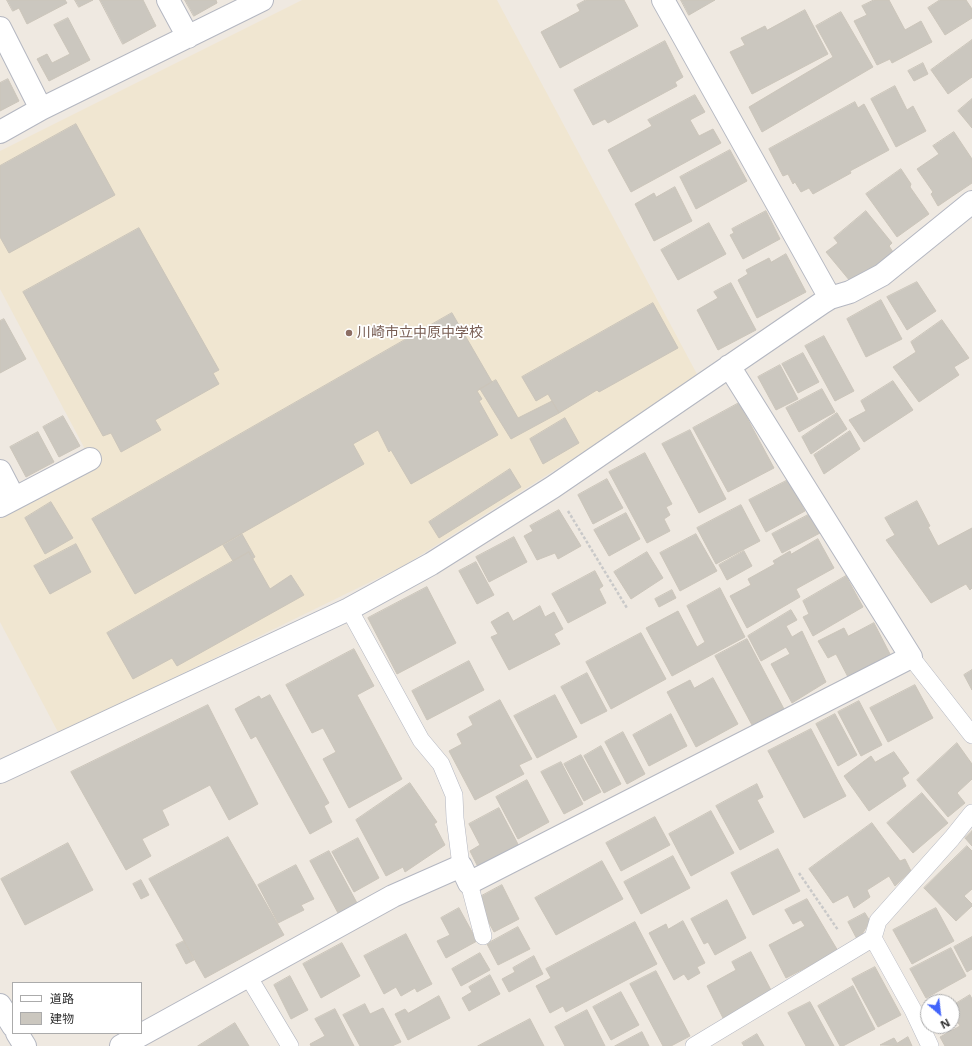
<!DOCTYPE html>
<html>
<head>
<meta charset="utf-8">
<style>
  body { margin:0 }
  #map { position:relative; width:972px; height:1046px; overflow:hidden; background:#efe9e1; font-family:"Open Sans","Noto Sans JP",sans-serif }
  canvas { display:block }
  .legend { position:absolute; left:12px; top:982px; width:130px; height:52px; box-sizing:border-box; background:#fff; border:1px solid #ababab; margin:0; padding:5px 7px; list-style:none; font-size:12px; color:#2e2e2e }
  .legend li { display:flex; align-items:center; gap:8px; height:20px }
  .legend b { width:20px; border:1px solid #ababab }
  .north { position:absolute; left:920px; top:994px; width:40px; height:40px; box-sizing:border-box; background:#fff; border:1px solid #ababab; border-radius:50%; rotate:152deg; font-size:11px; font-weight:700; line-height:16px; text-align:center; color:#2e2e2e }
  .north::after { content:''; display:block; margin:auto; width:14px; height:18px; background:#4264fb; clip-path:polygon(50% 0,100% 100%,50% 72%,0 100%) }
</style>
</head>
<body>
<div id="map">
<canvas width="972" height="1046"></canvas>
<ul class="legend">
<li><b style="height:5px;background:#fff"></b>道路</li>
<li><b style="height:11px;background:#cbc7bf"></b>建物</li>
</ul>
<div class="north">N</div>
</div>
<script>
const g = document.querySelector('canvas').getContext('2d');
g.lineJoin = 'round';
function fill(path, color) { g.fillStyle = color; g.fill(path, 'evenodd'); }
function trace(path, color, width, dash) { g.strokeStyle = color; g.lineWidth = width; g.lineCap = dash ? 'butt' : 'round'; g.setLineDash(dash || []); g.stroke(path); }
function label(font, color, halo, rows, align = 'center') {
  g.font = font + ' "Open Sans","Noto Sans JP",sans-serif'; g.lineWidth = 3.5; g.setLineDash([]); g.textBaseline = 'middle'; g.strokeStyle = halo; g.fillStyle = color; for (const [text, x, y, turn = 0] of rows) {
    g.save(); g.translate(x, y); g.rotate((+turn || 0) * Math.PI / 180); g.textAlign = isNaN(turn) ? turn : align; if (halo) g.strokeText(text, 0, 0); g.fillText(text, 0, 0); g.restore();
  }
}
fill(new Path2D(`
  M302,0H497L698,376L637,418L405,565L59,734L0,622V519L95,468L0,289V151Z`), '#f0e6d1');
const building = new Path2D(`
  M7,0H65L67,3L27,24L19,8L13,11Z
  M75,0H93L79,7Z
  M100,0H143L156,26L123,44Z
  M185,0H216L217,3L194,16Z
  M586,0H624L638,26L560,68L541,32L580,11L577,5Z
  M681,0H715L689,15Z
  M874,0H889L905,30L921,21L932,42L892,63L890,59L877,65L854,21L867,15L862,6Z
  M940,0H966L972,9V18L945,35L928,8Z
  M805,10L828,54L752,94L730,52L745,45L741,38L765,26L767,30Z
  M841,12L873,67L762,132L749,107L833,57L816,26Z
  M68,18L90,60L49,81L37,59L47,54L52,63L70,54L54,25Z
  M972,40V77L948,94L931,70Z
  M665,41L683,77L675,82L677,86L608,123L605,119L593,125L574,90Z
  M923,63L928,74L914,81L908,71Z
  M8,79L19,101L0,111V83Z
  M895,86L907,110L913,106L926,131L896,147L871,99Z
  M695,95L705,112L690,120L699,136L713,129L721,143L631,192L608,150L652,126L648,120Z
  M972,99V128L958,111Z
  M855,102L858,108L864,104L889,150L850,171L851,173L813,194L809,188L801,192L795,182L793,184L788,174L783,176L769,149Z
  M76,124L115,195L9,253L0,237V166Z
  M954,132L972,159V183L938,206L931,194L933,192L917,169L939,154L933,146Z
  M730,150L747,181L696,209L680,177Z
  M901,169L911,184L910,187L929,214L897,237L866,194Z
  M675,187L692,221L654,241L635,204L654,193L656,197Z
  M766,211L780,239L743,259L730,235L734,233L732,229Z
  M866,211L892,243L889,246L893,252L874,268L850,281L826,252L838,243L834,238Z
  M709,223L726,254L678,280L661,250Z
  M139,228L219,370L213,373L219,384L155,420L161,430L121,452L111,433L103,436L23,292Z
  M786,254L806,292L757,318L738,280L748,274L746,270L769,258L771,262Z
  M917,282L936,311L907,330L887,297Z
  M731,283L756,330L718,350L697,310L718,298L714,292Z
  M881,300L902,339L866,357L847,319Z
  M653,303L678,348L599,392L597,390L559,413L548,394L536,401L522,377Z
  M452,313L492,382L477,391L482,399L479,401L498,435L411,484L391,450L389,452L378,430L353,444L364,464L135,594L92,519Z
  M4,319L26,359L0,373V321Z
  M942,320L969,358L954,367L959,375L919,402L893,367L916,352L911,342Z
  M824,336L854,391L835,401L805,346Z
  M803,353L819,382L798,393L782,364Z
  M780,365L798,399L776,410L758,377Z
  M496,380L518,418L552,401L559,413L511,439L480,389Z
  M893,381L913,410L864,442L849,420L866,411L861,401Z
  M822,389L835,412L799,432L786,408Z
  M739,403L774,468L728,492L693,428Z
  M837,413L847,429L811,454L802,437Z
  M63,416L80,446L59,457L43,427Z
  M565,418L579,443L543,464L530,439Z
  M690,430L726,499L699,513L662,444Z
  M850,431L860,449L824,474L814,455Z
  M38,432L54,462L26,477L10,447Z
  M645,453L672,504L666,507L670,515L664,519L670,531L647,543L609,472Z
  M510,469L521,487L439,538L429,522Z
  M607,479L623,508L593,524L578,495Z
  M788,480L805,511L766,532L749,500Z
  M917,501L930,526L928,527L938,546L972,528V588L970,590L966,584L931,603L886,540L895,535L885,518Z
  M51,502L73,538L45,554L25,518Z
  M741,505L760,541L716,564L697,528Z
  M559,510L581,546L558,559L555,553L537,560L524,536L533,531L530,526Z
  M626,513L640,539L609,556L594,530Z
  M810,514L820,533L782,553L772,534Z
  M242,534L255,557L252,559L249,552L233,561L223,545Z
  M696,534L717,571L680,591L660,553Z
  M514,537L527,562L489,582L476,557Z
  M818,539L834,568L796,589L800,597L747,628L730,596L751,585L748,579L775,564L773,561L790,551L791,554Z
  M76,544L91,572L50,594L34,566Z
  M744,551L752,566L727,580L719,565Z
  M249,552L270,589L291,575L304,595L177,666L172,658L133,679L107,633Z
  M647,552L663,578L631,599L614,572Z
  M476,562L494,595L477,604L459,571Z
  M595,571L603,586L599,589L606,603L568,623L552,594Z
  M846,576L863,607L813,636L803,617L809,614L803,601Z
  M427,587L456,643L397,674L368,618Z
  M720,588L745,637L672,676L646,628L678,611L697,647L705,642L687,606Z
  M672,590L676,598L659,607L655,599Z
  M540,606L545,617L554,612L563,629L554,634L560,644L509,670L491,637L498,634L491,622L508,612L513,621Z
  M791,610L797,620L786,626L792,637L802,631L826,682L792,703L771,664L790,654L786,647L761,661L748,636Z
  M874,623L890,654L848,677L836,654L828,658L818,641L844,628L848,636Z
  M641,633L666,679L611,709L586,662Z
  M747,639L784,709L752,725L715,656Z
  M354,649L374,686L357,695L402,779L349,808L323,759L336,752L323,728L312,733L286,685Z
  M469,661L484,690L427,720L412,691Z
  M972,670V690L964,675Z
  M587,673L607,711L581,724L561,687Z
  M713,678L738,724L696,747L667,692L690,680L694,688Z
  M915,685L933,718L888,742L870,708Z
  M270,695L329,803L324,806L332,822L310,834L256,736L251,739L235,709L259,696L261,699Z
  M555,695L577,737L537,758L514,716Z
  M500,700L532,759L519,765L524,774L475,800L449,751L462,744L457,734L473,725L469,717Z
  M859,701L882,745L861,756L838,712Z
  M208,705L258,804L229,820L210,785L162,810L169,825L142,839L151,856L126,870L71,772Z
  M671,714L687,746L649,766L633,735Z
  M835,714L857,755L838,766L816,724Z
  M811,729L846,796L804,818L768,751Z
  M623,732L645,774L627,784L605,742Z
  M957,743L972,764V779L957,793L965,803L948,817L917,780Z
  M601,746L621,784L604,793L584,756Z
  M894,752L909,773L902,778L906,786L869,811L844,776L871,756L875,762Z
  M581,755L601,792L584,801L564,764Z
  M561,762L583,804L564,814L541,772Z
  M527,780L549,822L518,839L496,797Z
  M410,783L437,822L434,824L445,845L405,872L403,867L386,876L356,820Z
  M757,784L763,797L757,800L774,832L740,850L716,806Z
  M922,793L948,823L913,853L887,823Z
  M499,808L520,848L479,869L470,851L480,845L469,824Z
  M711,811L734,853L691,876L669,834Z
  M655,817L670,845L621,871L606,843Z
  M872,823L900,861L905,859L911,871L895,886L889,876L867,890L870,897L854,908L848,895L833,903L809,869Z
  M972,831V846L965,838Z
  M228,837L284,935L205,978L149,879Z
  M358,838L379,878L354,892L332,852Z
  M68,843L93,890L25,925L1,879Z
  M967,846L972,851V889L964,896L972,904V906L956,921L924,888Z
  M778,849L800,891L753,915L731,873Z
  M329,851L357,903L338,913L310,861Z
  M673,856L690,888L641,914L624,882Z
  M602,861L623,899L556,935L535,898Z
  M296,865L314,899L301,905L304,910L278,923L258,885Z
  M141,880L149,895L141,899L133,884Z
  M502,885L519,919L494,932L476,899Z
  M807,899L838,951L786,978L769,945L805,926L801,920L793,924L785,910Z
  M727,900L746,938L715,955L708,942L704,944L691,919Z
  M459,908L477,941L446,958L437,941L450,935L441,918Z
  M936,908L954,941L912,964L893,930Z
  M865,913L870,921L858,941L848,922Z
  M683,921L705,963L697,967L700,973L688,980L684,974L674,980L649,933L666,924L668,929Z
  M635,922L657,964L566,1012L563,1006L550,1013L536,986L551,978L546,969Z
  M518,927L530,949L498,965L487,944Z
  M406,934L432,984L417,992L415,988L401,996L396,987L384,994L364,956Z
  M972,937V969L967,972L954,947Z
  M184,941L194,960L186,964L176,945Z
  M342,943L360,976L321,998L303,964Z
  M951,948L966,976L926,998L910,969Z
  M751,952L772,992L723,1018L707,986L736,970L732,962Z
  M480,953L490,970L461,986L452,969Z
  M534,956L543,974L509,992L502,979L515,972L513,968Z
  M875,967L901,1015L878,1027L852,979Z
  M656,971L690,1036L671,1046H663L630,984Z
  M490,975L500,994L469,1011L462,998L472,992L469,987Z
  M290,976L308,1010L291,1019L274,985Z
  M853,986L875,1029L843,1046H840L818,1006Z
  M621,992L639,1025L611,1040L593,1007Z
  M970,995L972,999V1046H945L940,1037L960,1026L952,1012V1006Z
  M439,996L450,1018L408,1040L395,1014L405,1009L408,1013Z
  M810,1002L834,1046H806L788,1013Z
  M365,1004L370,1014L383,1008L401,1042L392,1046H360L343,1015Z
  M335,1009L354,1046H311L310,1044L325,1036L315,1019Z
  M587,1010L605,1046H565L555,1027Z
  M530,1019L544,1046H478Z
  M235,1023L249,1046H198Z
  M642,1032L649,1046H615Z
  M757,1034L764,1046H744L742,1043Z
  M908,1037L912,1046L880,1045L894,1038L897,1043Z`);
fill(building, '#cbc7bf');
trace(building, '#cbc5ba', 1);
const service = new Path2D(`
  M349,609L421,740L441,764L454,795L455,818L461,866
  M911,657L972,735
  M469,883L483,936
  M873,938L913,1010L930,1046
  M248,976L290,1046
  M694,1046L873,938L878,921L952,838L972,813`);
const minor = new Path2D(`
  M168,0L188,37
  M663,0L830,298
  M0,28L41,109
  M0,132L41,109L262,0
  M0,471L14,498
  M0,506L90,459
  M0,772L349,609L431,564L553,487L822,303L830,298L850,292L882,275L972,202
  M0,1005L13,1026
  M17,1033L25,1046
  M121,1046L393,896L461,866L469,883L911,657L729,366`);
trace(service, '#b4b7c1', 18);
trace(minor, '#b4b7c1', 24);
trace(new Path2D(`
  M568,511L627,608
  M799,873L838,930`), '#c9c9c9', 2.5, [3, 2]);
trace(service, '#fff', 17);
trace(minor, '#fff', 22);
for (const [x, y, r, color] of [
  [349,333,4,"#8d6e63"]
]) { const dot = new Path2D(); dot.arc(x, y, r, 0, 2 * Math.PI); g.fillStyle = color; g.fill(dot); trace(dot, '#fff', 1.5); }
label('14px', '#785e54', '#fff', [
  ["川崎市立中原中学校",357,333]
], 'left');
</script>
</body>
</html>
